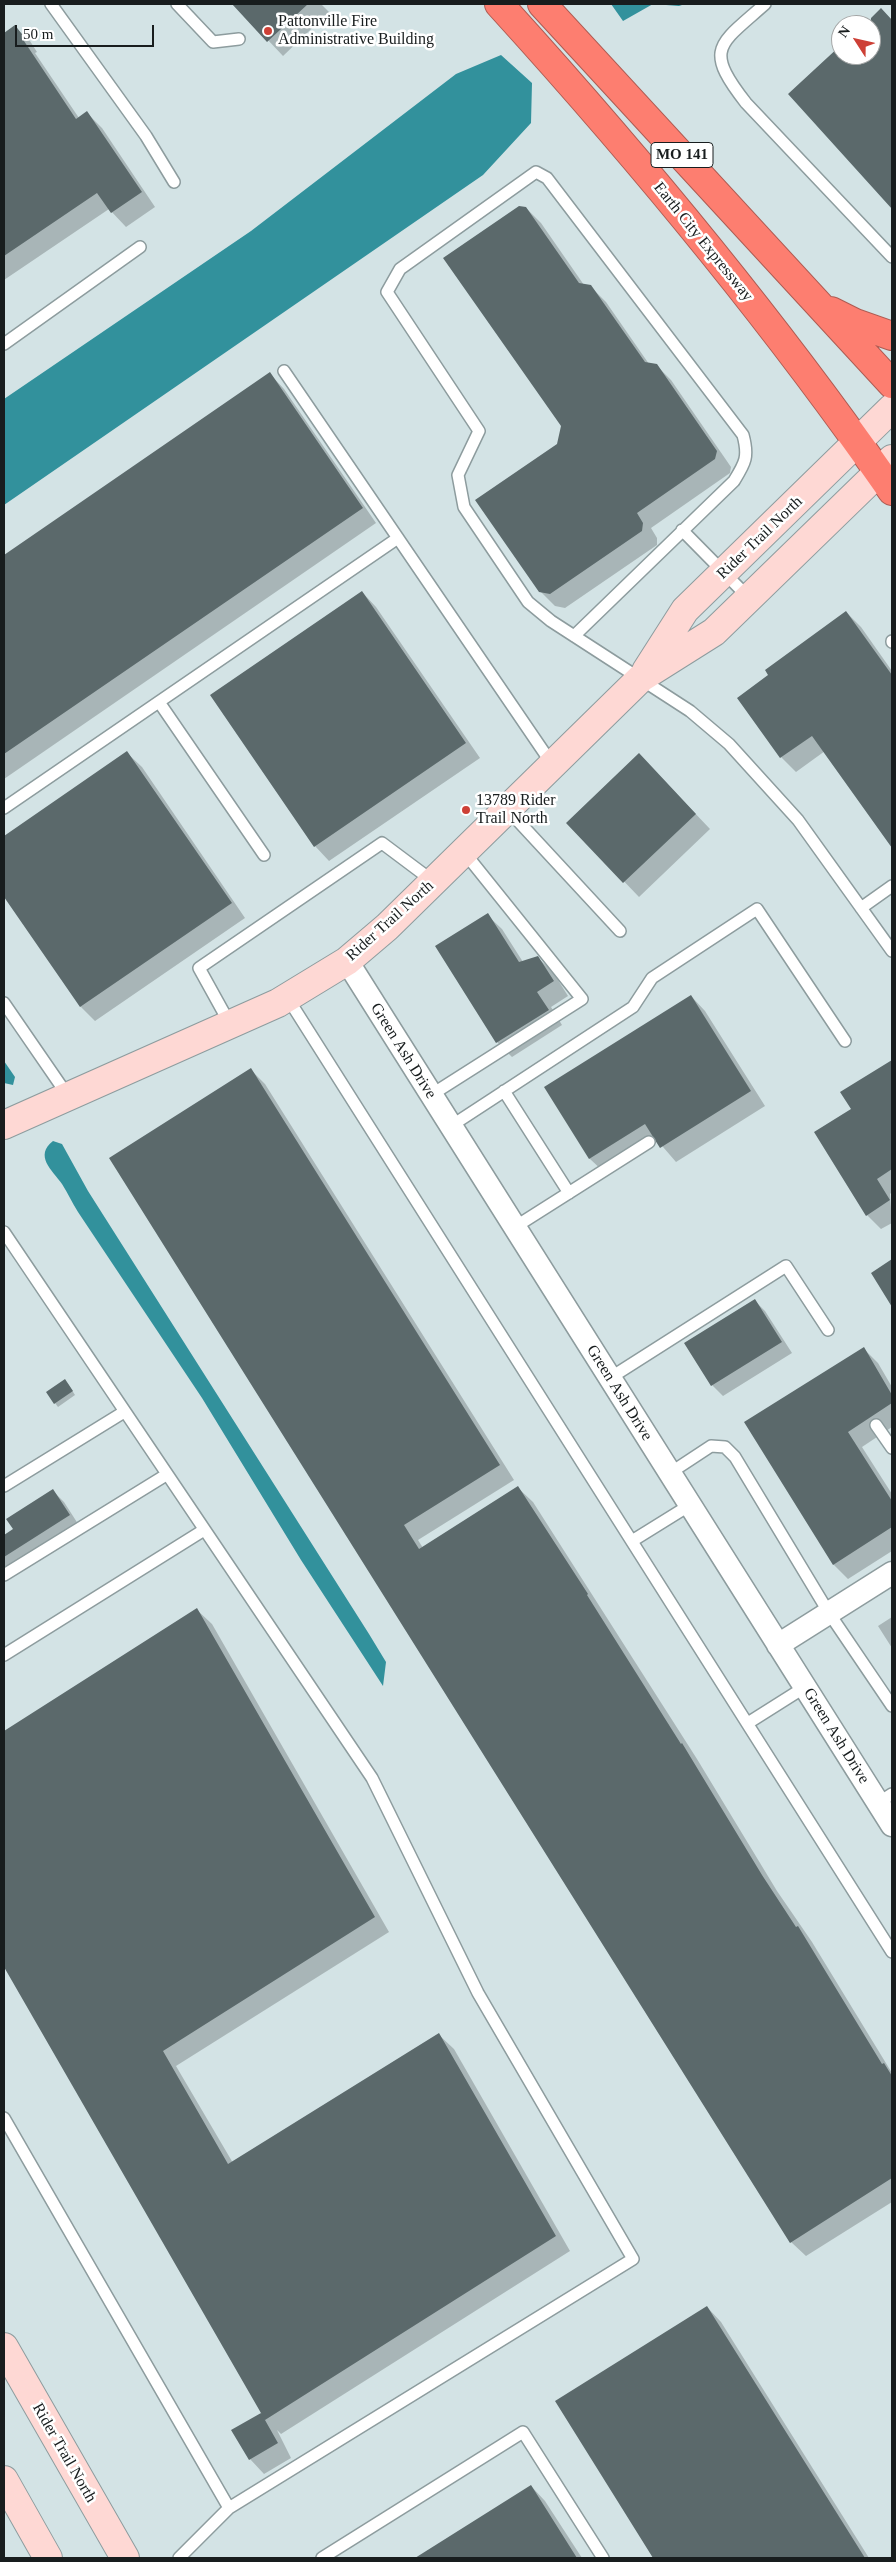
<!DOCTYPE html>
<html>
<head>
<meta charset="utf-8">
<style>
  body { margin:0 }
  #map { position:relative; width:896px; height:2562px; overflow:hidden; background:#d3e3e5; font-family:"Times New Roman",serif }
  canvas { display:block }
  .frame { position:absolute; inset:0; border:5px solid #181d1e; pointer-events:none }
  .north { position:absolute; left:831px; top:15px; width:50px; height:50px; box-sizing:border-box; background:#fff; border:1px solid #a3a5a5; border-radius:50%; rotate:305deg; font-size:14px; font-weight:700; line-height:20px; text-align:center; color:#181d1e }
  .north::after { content:''; display:block; margin:auto; width:18px; height:22px; background:#cd4036; clip-path:polygon(50% 0,100% 100%,50% 72%,0 100%) }
  .scale { position:absolute; left:15px; top:25px; width:139px; height:22px; box-sizing:border-box; border:2px solid #181d1e; border-top:0; padding-left:6px; font-size:15px; line-height:18px; white-space:nowrap; color:#181d1e; -webkit-text-stroke:4px #fff; paint-order:stroke }
</style>
</head>
<body>
<div id="map">
<canvas width="896" height="2562"></canvas>
<div class="frame"></div>
<div class="north">N</div>
<div class="scale">50 m</div>
</div>
<script>
const g = document.querySelector('canvas').getContext('2d');
g.lineJoin = 'round';
function fill(path, color) { g.fillStyle = color; g.fill(path, 'evenodd'); }
function trace(path, color, width, dash) { g.strokeStyle = color; g.lineWidth = width; g.lineCap = dash ? 'butt' : 'round'; g.setLineDash(dash || []); g.stroke(path); }
function label(font, color, halo, rows, align = 'center') {
  g.font = font + ' "Times New Roman",serif'; g.lineWidth = 5; g.setLineDash([]); g.textBaseline = 'middle'; g.strokeStyle = halo; g.fillStyle = color; for (const [text, x, y, turn = 0] of rows) {
    g.save(); g.translate(x, y); g.rotate((+turn || 0) * Math.PI / 180); g.textAlign = isNaN(turn) ? turn : align; if (halo) g.strokeText(text, 0, 0); g.fillText(text, 0, 0); g.restore();
  }
}
fill(new Path2D(`
  M611,4H685L679,6L653,4L623,21Z
  M501,55L532,83L531,123L483,175L4,505V399L251,231L456,74Z
  M4,1061L15,1077L13,1085L4,1083Z
  M53,1141L62,1144L88,1191L369,1634L386,1662L383,1686L301,1560L202,1398L78,1212C72,1203 68,1193 62,1184C52,1170 34,1156 53,1141Z`), '#32919c');
fill(new Path2D(`
  M234,4H321L329,12L283,56Z
  M881,10L892,20V207L789,94L841,47V55H871V25H865Z
  M15,27L30,41L37,52L35,53L79,118L87,113L102,128L155,207L126,227L109,209L4,280V34Z
  M526,208L541,223L584,285L591,287L606,302L649,364L656,365L671,380L731,467L730,473L651,528L657,538V545L565,608L555,606L540,591L562,426Z
  M270,374L284,389L376,523L4,779V557Z
  M362,592L376,607L480,758L329,861L315,846Z
  M846,612L861,627L892,671V846L825,751L796,772L781,757L739,698L770,676Z
  M127,753L142,767L245,918L95,1021L81,1007L4,894V838Z
  M653,769L710,829L639,897L568,823Z
  M487,915L502,929L523,962L538,958L553,972L568,996L551,1007L562,1025L512,1057L497,1042L437,946Z
  M691,996L705,1011L765,1106L676,1162L657,1140L605,1173L590,1159L546,1088Z
  M892,1061V1192L890,1194L892,1223L881,1229L867,1215L852,1110L842,1092Z
  M251,1070L265,1084L514,1480L418,1540L423,1548L518,1488L533,1502L697,1759L777,1891L812,1942L892,2073V2202L806,2256L791,2242L111,1159Z
  M754,1300L765,1311L792,1353L723,1396L712,1385Z
  M864,1349L878,1363L892,1387V1427L862,1447L892,1494V1551L848,1579L834,1565L746,1423Z
  M68,1384L75,1395L58,1407L55,1403Z
  M53,1491L64,1502L80,1527L4,1575V1536L14,1529Z
  M197,1610L212,1624L389,1932L176,2066L233,2163L439,2035L454,2049L570,2251L281,2434L277,2430L291,2458L264,2474L250,2459L262,2413L4,1965V1732Z
  M892,1617V1648L878,1626Z
  M707,2307L721,2322L869,2558H655L557,2401Z
  M531,2486L545,2501L582,2558H417Z`), '#0003');
fill(new Path2D(`
  M232,4H308L267,42Z
  M881,8L892,20V209L788,94L841,45V55H871V18Z
  M15,25L24,37L22,38L76,119L87,111L142,192L111,213L97,193L4,256V33Z
  M519,206L526,207L579,283L591,285L645,362L657,364L717,451L715,459L637,513L643,523L642,531L550,594L539,592L475,500L557,444L561,426L443,258Z
  M270,372L363,508L4,754V555Z
  M362,591L466,743L314,847L210,695Z
  M846,611L892,675V848L812,736L780,758L737,698L768,675L765,670Z
  M127,751L232,903L80,1007L4,897V836Z
  M639,753L696,814L623,883L566,823Z
  M488,913L519,962L538,956L554,981L537,992L549,1010L496,1043L435,946Z
  M691,995L751,1091L660,1148L645,1124L589,1159L544,1087Z
  M892,1060V1169L877,1179L890,1200L866,1216L814,1132L851,1109L840,1092Z
  M251,1068L500,1465L404,1525L419,1549L518,1486L588,1594L587,1595L681,1744L682,1743L762,1875L796,1927L798,1926L882,2064L884,2063L892,2076V2178L790,2243L109,1158Z
  M892,1259V1307L871,1273Z
  M755,1299L782,1342L711,1386L684,1343Z
  M864,1347L892,1395V1403L848,1432L892,1501V1527L833,1565L744,1422Z
  M65,1379L73,1391L54,1404L46,1392Z
  M53,1489L70,1515L4,1557V1535L13,1529L6,1519Z
  M197,1608L375,1917L163,2051L228,2164L439,2033L556,2236L265,2420L4,1967V1731Z
  M707,2306L865,2558H653L555,2401Z
  M261,2413L278,2443L249,2460L231,2430Z
  M531,2485L577,2558H415Z`), '#5b696b');
const lane = new Path2D(`
  M51,4L146,136L174,182
  M177,4L213,42L239,39
  M765,4C719,45 703,48 746,103L892,257
  M4,344L140,247
  M284,371L552,764
  M682,530L749,598
  M574,636L734,481C745,463 749,457 743,435L547,178L536,172L400,269L387,292L479,431L458,475L464,507L528,602L551,621L690,711L729,744L798,820L892,951
  M892,641V642
  M159,702L264,855
  M4,808L398,538
  M507,809L620,931
  M861,908L892,886
  M287,997L892,1952
  M4,1003L68,1096
  M230,1024L199,968L382,843L434,882
  M504,1091L569,1193
  M431,1095L582,999L464,852
  M451,1126L633,1007L652,978L757,909L845,1041
  M515,1227L649,1142
  M4,1232L372,1778L478,1993L633,2259L229,2508L179,2558
  M610,1378L786,1266L828,1330
  M876,1425L892,1448
  M670,1473L711,1446L725,1447L735,1457L829,1613L892,1706
  M4,1486L124,1412
  M632,1541L690,1505
  M4,1575L166,1475
  M4,1655L204,1530
  M748,1723L805,1687
  M878,1803L892,1794
  M4,2118L229,2508
  M322,2558L523,2432L603,2558`);
const street = new Path2D(`
  M347,961L892,1825
  M778,1645L892,1573`);
const secondary = new Path2D(`
  M646,671L685,610L892,408
  M4,1125L278,1003L347,961L387,927L641,678L714,632L892,459
  M4,2347L125,2558
  M4,2480L48,2558`);
const highway = new Path2D(`
  M499,4C639,158 773,320 892,491
  M542,4L892,384
  M831,311L855,323L892,336`);
trace(lane, '#8d9c9e', 14);
trace(street, '#8d9c9e', 25);
trace(secondary, '#8d9c9e', 30);
trace(highway, '#ad5c53', 30);
trace(lane, '#fff', 11);
trace(street, '#fff', 22);
trace(secondary, '#fed8d4', 28);
trace(highway, '#fd7e70', 28);
for (const [x, y, r, color] of [
  [268,31,5,"#cd4036"],
  [466,810,5,"#cd4036"]
]) { const dot = new Path2D(); dot.arc(x, y, r, 0, 2 * Math.PI); g.fillStyle = color; g.fill(dot); trace(dot, '#fff', 2); }
for (const [x, y, w] of [
  [682,155,62]
]) { const box = new Path2D(); box.roundRect(x - w / 2, y - 12.5, w, 25, 4); g.fillStyle = '#fff'; g.fill(box); trace(box, '#181d1e', 1); }
label('bold 15px', '#181d1e', null, [
  ["MO 141",682,155]
]);
label('16px', '#181d1e', '#fff', [
  ["Pattonville Fire",278,22],
  ["Administrative Building",278,40],
  ["13789 Rider",476,801],
  ["Trail North",476,819]
], 'left');
label('16px', '#181d1e', '#fff', [
  ["Earth City Expressway",703,242,51],
  ["Rider Trail North",760,538,-44],
  ["Rider Trail North",390,921,-42],
  ["Green Ash Drive",403,1051,58],
  ["Green Ash Drive",619,1393,58],
  ["Green Ash Drive",836,1736,58],
  ["Rider Trail North",64,2453,60]
]);
</script>
</body>
</html>
